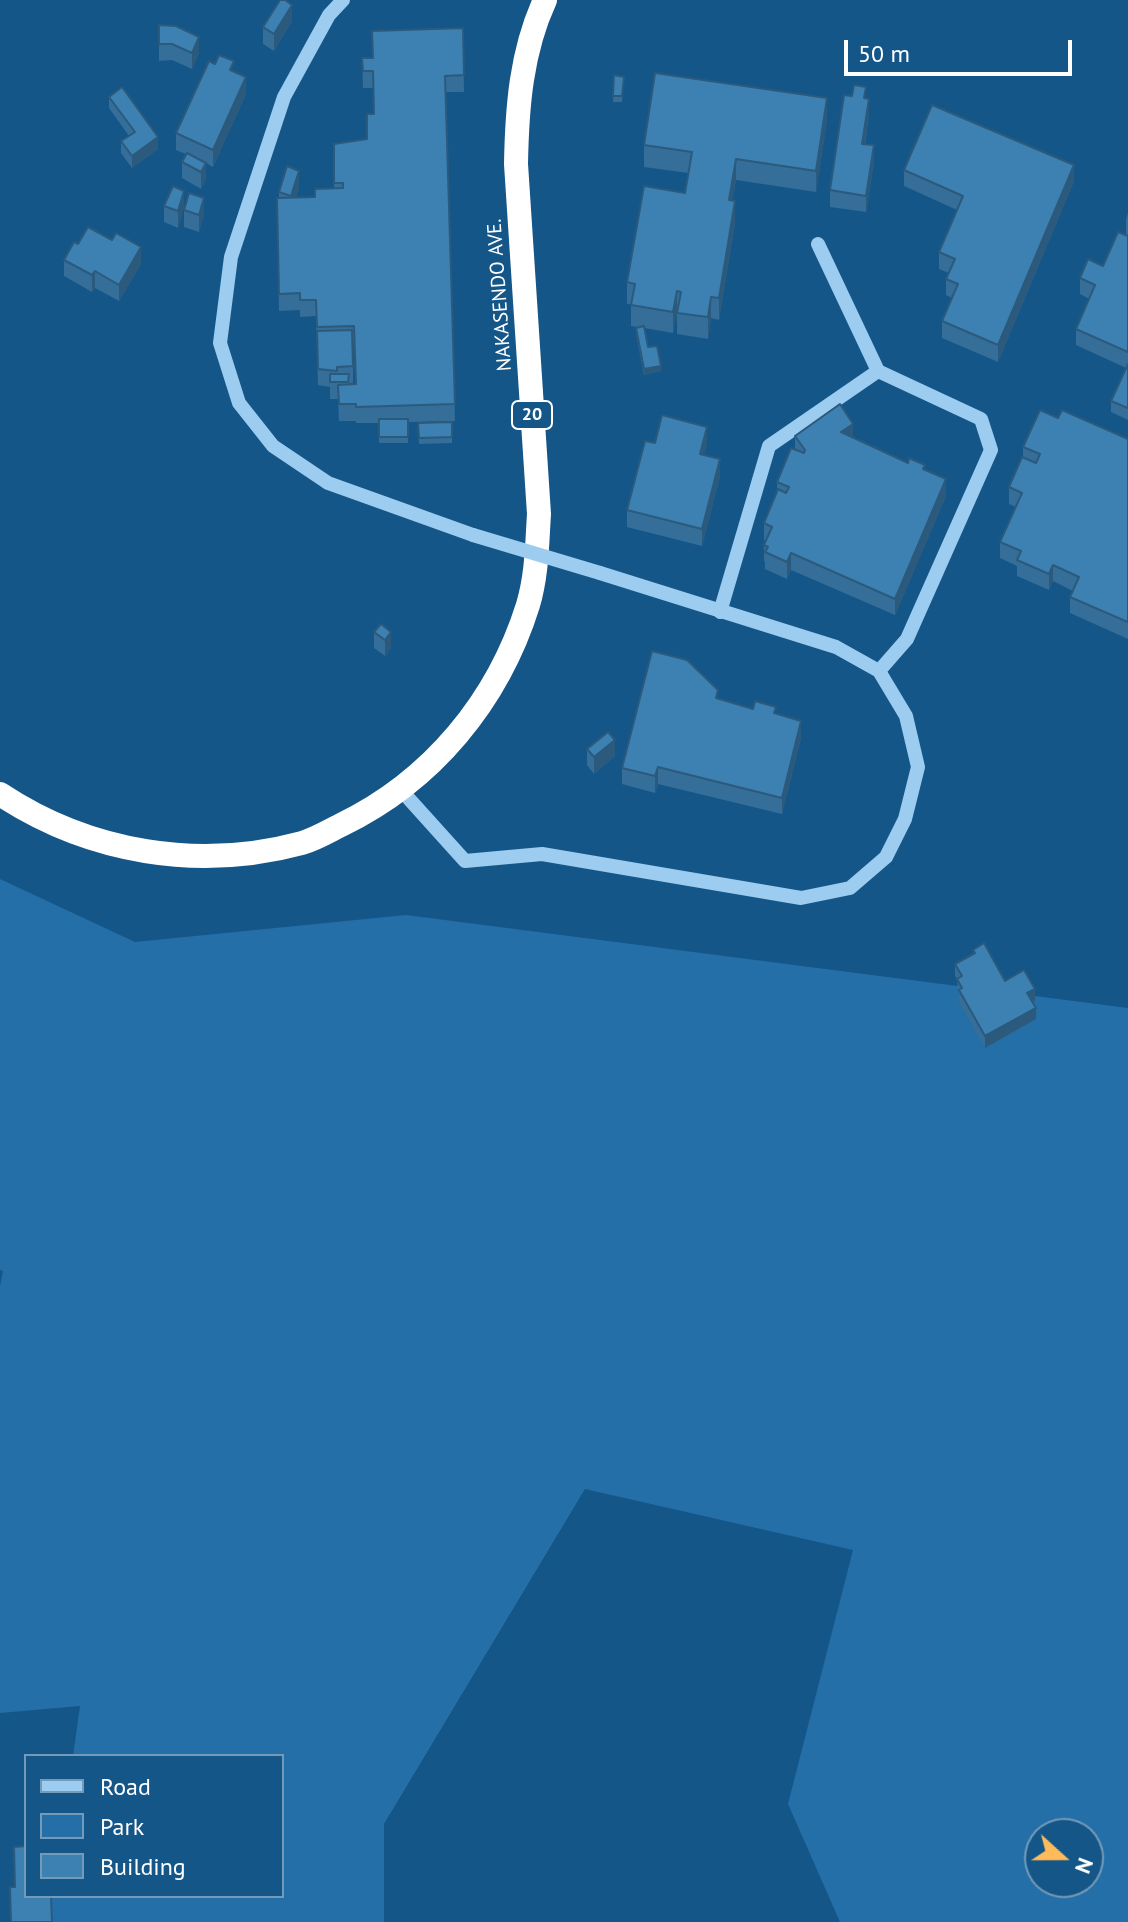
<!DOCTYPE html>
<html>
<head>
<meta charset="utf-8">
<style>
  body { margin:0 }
  #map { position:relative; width:1128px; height:1922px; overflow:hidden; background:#155689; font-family:"PT Sans",sans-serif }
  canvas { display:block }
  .legend { position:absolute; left:24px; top:1754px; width:260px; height:144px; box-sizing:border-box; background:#155689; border:2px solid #739ab8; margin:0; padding:10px 14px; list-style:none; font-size:24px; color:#fff }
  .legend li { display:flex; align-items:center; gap:16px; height:40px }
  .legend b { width:40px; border:2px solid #739ab8 }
  .north { position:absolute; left:1024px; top:1818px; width:80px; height:80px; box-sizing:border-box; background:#155689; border:2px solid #739ab8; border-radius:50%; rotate:111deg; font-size:22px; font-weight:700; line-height:32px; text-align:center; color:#fff }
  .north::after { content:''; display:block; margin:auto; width:28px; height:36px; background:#ffbb5a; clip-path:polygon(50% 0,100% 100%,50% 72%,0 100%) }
  .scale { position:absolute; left:844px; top:40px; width:228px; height:36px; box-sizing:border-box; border:4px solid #fff; border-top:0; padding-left:10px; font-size:24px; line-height:28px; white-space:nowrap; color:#fff; -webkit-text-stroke:6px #155689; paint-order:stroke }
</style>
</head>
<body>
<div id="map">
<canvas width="1128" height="1922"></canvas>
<ul class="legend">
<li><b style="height:10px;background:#9cccef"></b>Road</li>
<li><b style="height:22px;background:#246fa7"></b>Park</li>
<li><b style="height:22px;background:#3d80b2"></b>Building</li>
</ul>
<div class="north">N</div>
<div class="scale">50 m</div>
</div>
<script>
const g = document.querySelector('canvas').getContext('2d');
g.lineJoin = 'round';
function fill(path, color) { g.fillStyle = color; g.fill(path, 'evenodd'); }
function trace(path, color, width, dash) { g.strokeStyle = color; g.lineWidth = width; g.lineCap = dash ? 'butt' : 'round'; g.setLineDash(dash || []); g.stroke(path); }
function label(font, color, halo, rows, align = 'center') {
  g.font = font + ' "PT Sans",sans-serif'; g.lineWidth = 8; g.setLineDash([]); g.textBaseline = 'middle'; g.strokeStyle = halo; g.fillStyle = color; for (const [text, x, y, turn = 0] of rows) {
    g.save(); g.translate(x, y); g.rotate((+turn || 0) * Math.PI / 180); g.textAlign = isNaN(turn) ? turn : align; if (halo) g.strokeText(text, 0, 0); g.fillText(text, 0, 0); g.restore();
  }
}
fill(new Path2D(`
  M0,879L135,942L406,915L1128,1008V1922H840L788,1804L853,1550L585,1489L384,1824V1922H45L50,1896H282V1756H73L80,1706L0,1713V1286L3,1271L0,1270ZM1040,1834H1088V1882H1040Z`), '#246fa7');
trace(new Path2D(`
  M343,0L329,15L284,97L231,257L220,343L239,403L273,446L328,483L473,535
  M818,244L878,371L981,419L991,450L907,639L879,671
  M720,612L769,446L878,371
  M401,790L465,861L542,854L801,898L850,888L886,857L905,819L918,767L906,716L879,671L836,647L600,573`), '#9cccef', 14);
trace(new Path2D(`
  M0,794C89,853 199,871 302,843C316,839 329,831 341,825C432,781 498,701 528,605C537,575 537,544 539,514L516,164C517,108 521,52 545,0`), '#fff', 24);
trace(new Path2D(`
  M473,535L600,573`), '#9cccef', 14);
fill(new Path2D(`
  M292,21L274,51L263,44V27Z
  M159,25L199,53L192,69L172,60L159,61Z
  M463,28L464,92H446L455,421L408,422V443H379V423H356V421H339L338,399H330V387L318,385L316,316L300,317V310L279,311L277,198H279V192L299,187L296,197H315L334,188V144L367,139L374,114L373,88H363L362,58H372ZM353,343H354L355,384L349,385V383H353Z
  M215,64L234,72L246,94L213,167L206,163V179L201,189L182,178V162L186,154L176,150V133Z
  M614,75L624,77L622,102H613Z
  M109,97L158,149L132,168L121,153V141L129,136L109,108Z
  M866,98L869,115L865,144L874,162L866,212L830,207V190Z
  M827,120L816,192L736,180L732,201L735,223L719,320L711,318L708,339L677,334V312L673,333L644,328L648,347L661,371L644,375L636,334V328L639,327L631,326V304H627V282L685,193L688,173L644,167V145Z
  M904,170L1074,181L998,362L942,338V321L952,298L946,295V279L949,273L939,269V252L957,210L904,186Z
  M164,206L184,207L178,228L164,222Z
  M184,210L204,215L199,232L184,227Z
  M1128,213V420L1111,412V401L1126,368L1076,345V329L1089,299L1080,294V278L1103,266L1126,235V219Z
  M64,260L141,264L119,301L95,288L92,292L64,276Z
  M1058,418L1128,439V639L1070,613V597L1073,591L1053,581L1049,590L1017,576V566L1000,558V542L1016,507L1009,504V487L1023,458V447Z
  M452,422V443L419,444L418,423Z
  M795,436L853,437L925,470L946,496L895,615L791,570L787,579L765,569V562L764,561V545L765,540H764V523L777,493V482L795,450Z
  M655,443H707L704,455L720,476L702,546L627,527V510Z
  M381,624L391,648L385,656L374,648V632Z
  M718,698L753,709L776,714L801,738L782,814L658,784L655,793L622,784V768Z
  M587,749L615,756L594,774L587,765Z
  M973,950L1005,981L1035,1001L1032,1002L1036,1019L985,1048L959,1002L957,979L955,976V964L973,954Z`), '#346e99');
fill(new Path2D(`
  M292,5V21L274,51V34Z
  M199,37V53L192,69V53Z
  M246,77V94L213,167V150Z
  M827,98V120L816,192V171Z
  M869,99V115L862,160V144Z
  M158,137V149L132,168V156Z
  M874,145V162L866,212V196Z
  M736,159V180L729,221V200Z
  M206,163V179L201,189V172Z
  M1074,165V181L998,362V345Z
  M299,171V187L291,213V196Z
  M184,191V207L178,228V211Z
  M204,198V215L199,232V215Z
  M735,201V223L719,320V298Z
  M141,247V264L119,301V285Z
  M95,271V288L92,292V275Z
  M677,291V312L673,333V312Z
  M711,297V318L708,339V317Z
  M661,366V371L644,375V369Z
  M853,424V440L841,432Z
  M707,427V443L700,471V454Z
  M720,459V476L702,546V529Z
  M946,479V496L895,615V599Z
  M791,553V570L787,579V562Z
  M1053,565V581L1049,590V574Z
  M391,632V648L385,656V640Z
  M801,721V738L782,814V798Z
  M615,740V756L594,774V757Z
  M658,767V784L655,793V776Z
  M1035,989V1001L1027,1005V993Z
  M1036,1008V1019L985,1048V1036Z`), '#2b5a7d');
const building = new Path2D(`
  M280,0H285L292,5L274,34L263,27Z
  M159,25L176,26L199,37L192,53L172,44H159Z
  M463,28L464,75L445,76L455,404L356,407V404H339L338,385L356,384L354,326L317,327L316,300H300V293L279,294L277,198L315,197V189L343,188V183H334V144L367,139V114H374L373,71H363L362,58H373L372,31Z
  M219,55L234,61L230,70L246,77L213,150L176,133L209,61L215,64Z
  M655,73L827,98L816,171L736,159L729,200L735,201L719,298L711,297L708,317L677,313L681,292L677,291L673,312L631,305L635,284L627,282L644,186L685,193L692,152L644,145Z
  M614,75L624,77L622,96H613Z
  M854,85L866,87L864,98L869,99L862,144L874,145L866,196L830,190L844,95L852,96Z
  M122,87L158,137L132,156L121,141L135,132L109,97Z
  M932,105L1074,165L998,345L942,321L958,284L946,279L955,259L939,252L963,196L904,170Z
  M187,153L206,163L201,172L182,162Z
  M287,166L299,171L291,196L279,192Z
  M173,186L184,191L178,211L164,206Z
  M189,193L204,198L199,215L184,210Z
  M88,227L112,240L116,233L141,247L119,285L95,271L92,275L64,260L74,242L78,244Z
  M1118,232L1128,236V352L1076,329L1095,285L1080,278L1088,259L1103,266Z
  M644,326L648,347L657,346L661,366L644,369L636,328Z
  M352,330L353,366L337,367V371L318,369L317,331Z
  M1128,364V408L1111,401Z
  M330,374H349L348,382H330Z
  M840,404L853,424L841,432L908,463L909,458L925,465L923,469L946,479L895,599L791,553L787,562L765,552L768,547L764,545L772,527L764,523L778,489L786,493L789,487L777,482L791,448L804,453L805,450L795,436Z
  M1040,410L1058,418L1062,410L1128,439V622L1070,597L1079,577L1053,565L1049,574L1017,560L1021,551L1000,542L1022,493L1009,487L1022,457L1036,463L1040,454L1023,447Z
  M662,415L707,427L700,454L720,459L702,529L627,510L645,441L655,443Z
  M379,419H408V437H379Z
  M452,422V437L419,438L418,423Z
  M381,624L391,632L385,640L374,632Z
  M652,651L687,660L718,690L716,698L753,709L755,701L776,707L774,713L801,721L782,798L658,767L655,776L622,768Z
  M608,732L615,740L594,757L587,749Z
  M984,943L1005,981L1024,970L1035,989L1027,993L1036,1008L985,1036L959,990L962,988L957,979L962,976L955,964L975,953L973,950Z
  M26,1846V1896H51L52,1922H11L10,1887H15L14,1847Z`);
fill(building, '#3d80b2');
trace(building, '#2b5a7d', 2);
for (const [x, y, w] of [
  [532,415,40]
]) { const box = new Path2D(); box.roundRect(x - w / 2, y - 14, w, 28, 6); g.fillStyle = '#155689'; g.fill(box); trace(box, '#fff', 2); }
label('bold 18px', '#fff', null, [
  ["20",532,415]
]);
label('20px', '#fff', '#155689', [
  ["NAKASENDO AVE.",500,295,-94]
]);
</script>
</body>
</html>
